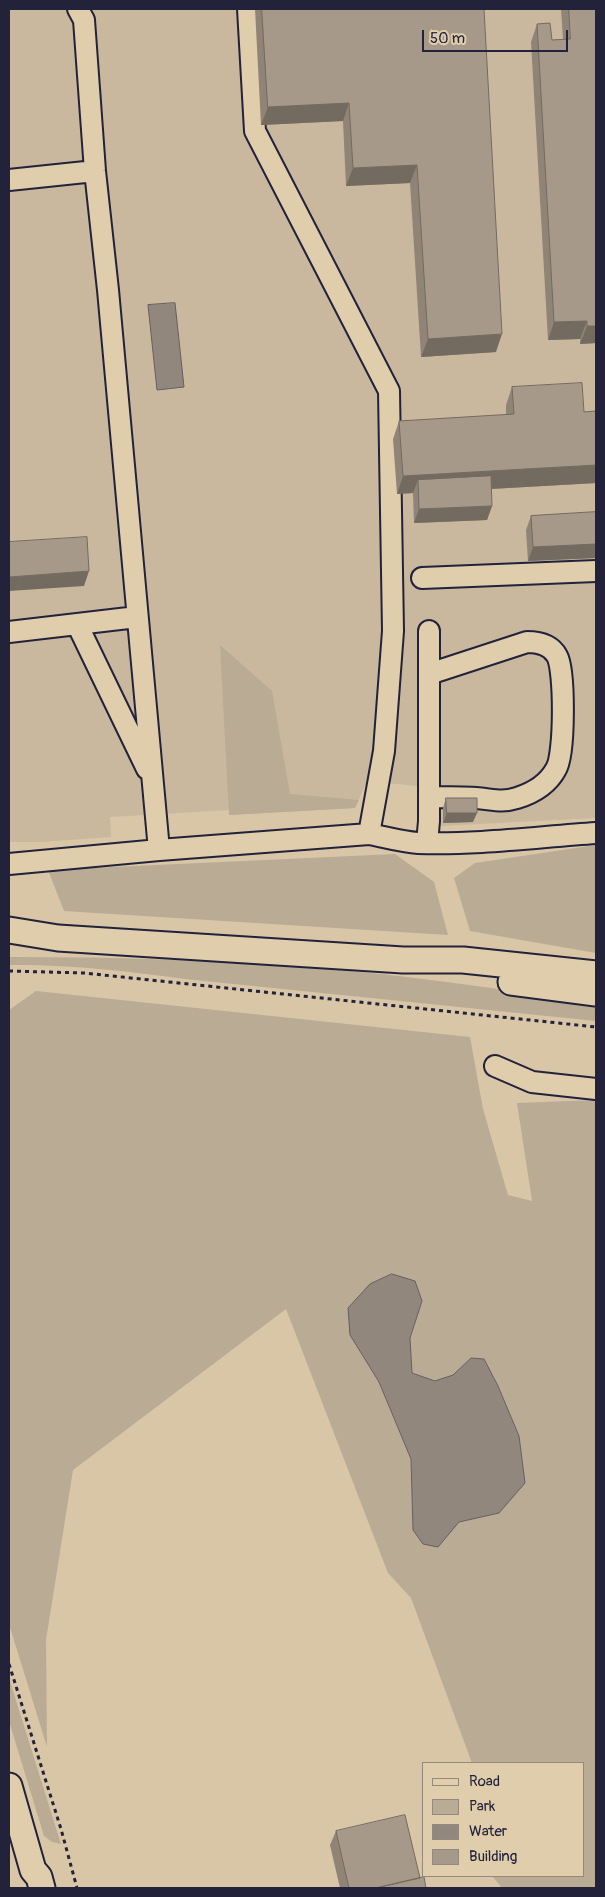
<!DOCTYPE html>
<html>
<head>
<meta charset="utf-8">
<style>
  body { margin:0 }
  #map { position:relative; width:605px; height:1897px; overflow:hidden; background:#d8c6a7; font-family:Pangolin,sans-serif }
  canvas { display:block }
  .frame { position:absolute; inset:0; border:10px solid #22223b; pointer-events:none }
  .legend { position:absolute; left:422px; top:1762px; width:162px; height:115px; box-sizing:border-box; background:#e0cdab; border:1px solid #94897e; margin:0; padding:6px 9px; list-style:none; font-size:15px; color:#22223b }
  .legend li { display:flex; align-items:center; gap:10px; height:25px }
  .legend b { width:25px; border:1px solid #94897e }
  .scale { position:absolute; left:422px; top:30px; width:146px; height:22px; box-sizing:border-box; border:2px solid #22223b; border-top:0; padding-left:6px; font-size:15px; line-height:18px; white-space:nowrap; color:#22223b; -webkit-text-stroke:4px #e0cdab; paint-order:stroke }
</style>
</head>
<body>
<div id="map">
<canvas width="605" height="1897"></canvas>
<div class="frame"></div>
<ul class="legend">
<li><b style="height:6px;background:#e0cdab"></b>Road</li>
<li><b style="height:14px;background:#baab95"></b>Park</li>
<li><b style="height:14px;background:#92877d"></b>Water</li>
<li><b style="height:14px;background:#a69989"></b>Building</li>
</ul>
<div class="scale">50 m</div>
</div>
<script>
const g = document.querySelector('canvas').getContext('2d');
g.lineJoin = 'round';
function fill(path, color) { g.fillStyle = color; g.fill(path, 'evenodd'); }
function trace(path, color, width, dash) { g.strokeStyle = color; g.lineWidth = width; g.lineCap = dash ? 'butt' : 'round'; g.setLineDash(dash || []); g.stroke(path); }
fill(new Path2D(`
  M9,9H596V818L440,826L419,816L417,786L367,781L355,808L229,815V810L110,817L111,837L42,842H9Z`), '#c9b89e');
fill(new Path2D(`
  M220,645L272,691L290,794L359,800L355,808L229,815Z
  M596,845V953L470,931L454,878L475,863Z
  M395,854L434,882L448,935L64,911L48,870Z
  M9,957C111,957 213,960 315,968C409,975 503,990 596,1003V1021L185,979C126,971 67,964 9,965Z
  M36,991L470,1037L483,1109L508,1195L532,1201L517,1103L596,1100V1888H502L492,1876H584V1763H472L411,1598L388,1573L286,1309L73,1470L46,1640L47,1747L9,1624V1010ZM422,1301L410,1338L412,1373L435,1381L453,1375L471,1358L484,1359L498,1386L519,1436L524,1483L499,1513L413,1530L411,1459L379,1382L350,1335Z
  M9,1678L61,1844L52,1842L44,1836L9,1721Z`), '#baab95');
const water = new Path2D(`
  M175,303L184,387L157,390L148,305Z
  M392,1274L415,1281L422,1301L410,1338L412,1373L435,1381L453,1375L471,1358L484,1359L498,1386L519,1436L525,1483L499,1513L459,1522L438,1547L423,1544L413,1530L411,1459L379,1382L350,1335L348,1308L370,1284Z`);
fill(water, '#92877d');
trace(water, '#655f63', 1);
const minor = new Path2D(`
  M78,9L84,20L95,171L108,290L159,850
  M9,180L95,171
  M422,578L596,571
  M77,624L147,769
  M9,632L137,617
  M429,674L527,642C539,642 551,645 557,656C565,670 565,755 556,769C548,784 533,793 517,798C501,803 492,799 476,798C461,797 445,797 430,797
  M369,834C385,837 402,842 418,843C477,845 537,837 596,833
  M427,843L429,821V631
  M9,864L159,850L369,834L384,751L393,631L389,391L255,131L248,9
  M495,1066L532,1082L596,1089`);
const major = new Path2D(`
  M9,930L58,938L403,960H463L596,974
  M511,982L596,993
  M9,1786L33,1870L39,1877L42,1888`);
trace(minor, '#22223b', 24);
trace(major, '#22223b', 29);
trace(new Path2D(`
  M9,971L84,973L596,1027
  M9,1664L61,1829L77,1888`), '#22223b', 3, [4, 4]);
trace(minor, '#e0cdab', 20);
trace(major, '#e0cdab', 25);
fill(new Path2D(`
  M255,9H484L496,352L421,357L410,183L346,186L343,121L261,125Z
  M561,9H596V343L580,344V339L548,340L531,42L537,24L552,40L563,39Z
  M512,387L584,412L596,411V483L491,489L492,506L487,520L414,523L413,493L397,494L393,439L399,421L506,415V405Z
  M596,512V558L528,561L526,530L531,516Z
  M446,798L473,822L443,823V808Z
  M336,1831L420,1878L426,1888H340L330,1845Z`), '#8f8476');
fill(new Path2D(`
  M349,103L343,121L261,125L268,107Z
  M417,165L410,183L346,186L353,168Z
  M587,321L580,339L548,340L554,322Z
  M587,326H596V343L580,344Z
  M502,334L496,352L421,357L428,339Z
  M596,465V483L418,493V480L413,493L397,494L403,476Z
  M492,506L487,520L414,523L419,509Z
  M596,544V558L528,561L533,547Z
  M89,571L84,586L9,591V577Z
  M447,813H477L473,822L443,823Z`), '#746b60');
const building = new Path2D(`
  M262,9H484L502,334L428,339L417,165L353,168L349,103L268,107Z
  M569,9H596V326H587V321L554,322L537,24L550,23L552,40L570,39Z
  M582,383L584,412L596,411V465L403,476L399,421L514,414L512,387Z
  M491,476L492,506L419,509L418,480Z
  M596,512V544L533,547L531,516Z
  M87,537L89,571L9,577V542Z
  M446,798H477V813H447Z
  M405,1815L420,1878L376,1888H349L336,1831Z
  M424,1877L426,1888H376Z`);
fill(building, '#a69989');
trace(building, '#746b60', 1);
</script>
</body>
</html>
